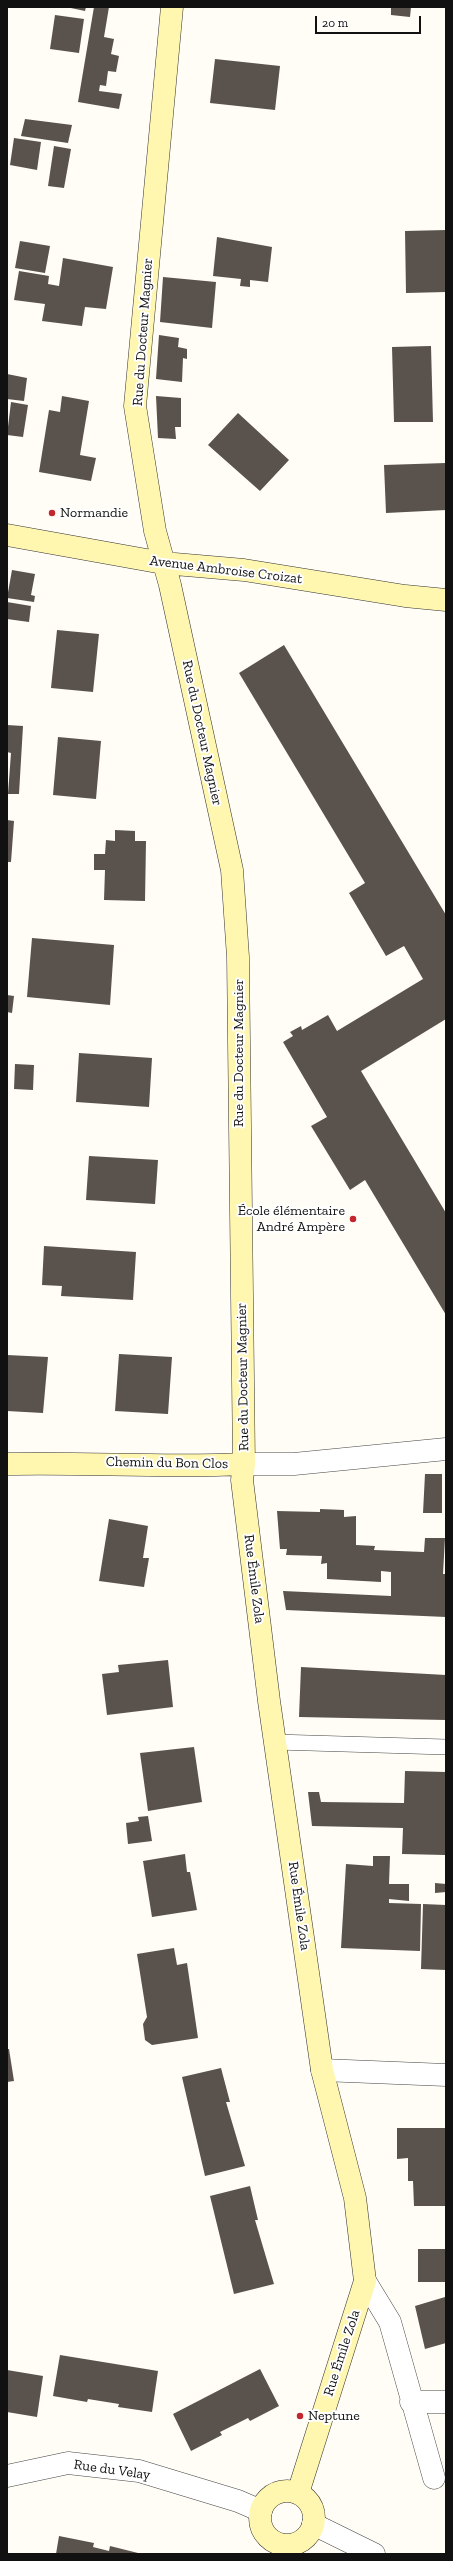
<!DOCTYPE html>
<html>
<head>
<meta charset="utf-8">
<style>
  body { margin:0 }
  #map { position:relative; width:453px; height:2561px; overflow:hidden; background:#fffdf5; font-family:"Zilla Slab",serif }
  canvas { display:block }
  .frame { position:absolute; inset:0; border:8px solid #111; pointer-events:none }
  .scale { position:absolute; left:315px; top:16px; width:106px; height:18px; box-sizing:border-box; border:2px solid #111; border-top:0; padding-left:5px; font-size:12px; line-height:14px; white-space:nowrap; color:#111; -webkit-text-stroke:3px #fff; paint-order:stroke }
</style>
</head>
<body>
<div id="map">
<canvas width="453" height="2561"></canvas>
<div class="frame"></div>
<div class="scale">20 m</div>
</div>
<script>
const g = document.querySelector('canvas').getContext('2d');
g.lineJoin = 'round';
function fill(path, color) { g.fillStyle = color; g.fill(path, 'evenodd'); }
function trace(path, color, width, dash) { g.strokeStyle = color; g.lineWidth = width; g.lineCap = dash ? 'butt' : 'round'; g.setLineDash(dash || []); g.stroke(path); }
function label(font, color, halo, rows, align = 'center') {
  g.font = font + ' "Zilla Slab",serif'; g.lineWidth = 4; g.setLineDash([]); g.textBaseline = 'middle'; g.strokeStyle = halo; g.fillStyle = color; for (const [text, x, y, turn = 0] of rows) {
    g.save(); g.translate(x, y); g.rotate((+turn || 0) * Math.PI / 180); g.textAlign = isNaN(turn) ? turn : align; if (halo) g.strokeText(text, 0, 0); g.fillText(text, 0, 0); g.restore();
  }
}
fill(new Path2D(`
  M66,7H86L85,11Z
  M94,7H109L104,37L114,39L111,54L119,56L116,72L108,71L106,86L100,85L99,91L122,94L119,109L78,102Z
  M391,7H411L410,17L391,15Z
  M55,15L84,19L79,53L50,49Z
  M215,59L280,66L275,110L210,103Z
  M25,119L72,125L68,143L21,136Z
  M14,138L41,142L37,170L10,165Z
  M54,146L71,149L64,188L48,186Z
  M446,230V292L406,293L405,231Z
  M217,237L272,247L268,282L250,280V287L240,286L241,279L213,276Z
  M20,241L50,246L45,273L15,268Z
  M63,258L113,267L106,309L85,307L82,326L42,321L45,304L14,300L19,271L49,276L48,284L59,286Z
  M163,277L216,282L212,328L160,322Z
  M159,335L179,338L178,347L187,349V359L183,358L182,382L156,379Z
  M431,346L433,422H394L392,347Z
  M7,374L27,378L24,401L7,399Z
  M62,396L89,401L80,455L96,458L91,481L39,472L49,410L60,412Z
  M156,396L181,398V427H175L176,439L158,438Z
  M11,402L28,405L23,437L7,435Z
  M238,413L289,460L260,491L208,445Z
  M446,463V510L386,513L384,465Z
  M12,570L35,574L31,595L35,596L34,602L7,598Z
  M7,602L31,606L29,622L7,619Z
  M57,630L99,634L93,692L51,688Z
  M284,645L446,915V1019L361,1071L446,1213V1315L365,1180L350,1190L311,1126L327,1117L283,1042L293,1036L290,1032L301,1026L302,1030L328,1015L337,1031L423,979L404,946L386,956L349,893L365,883L239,673Z
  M7,725L23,726L19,794H8L11,753L7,752Z
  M58,737L101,741L96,799L53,795Z
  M7,820L14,821L11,862H7Z
  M115,830L135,831V841H146L145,901L104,900L105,870H94V854H105L106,840L115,841Z
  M32,938L114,945L110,1005L27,997Z
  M7,995L14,996L12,1013L7,1012Z
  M79,1053L152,1058L149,1107L76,1102Z
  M15,1064L34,1065L33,1090L14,1089Z
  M89,1156L158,1160L155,1204L86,1200Z
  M44,1246L136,1252L133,1300L61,1296L62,1286L42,1285Z
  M119,1354L172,1357L168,1414L115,1411Z
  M7,1355L48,1357L43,1413L7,1411Z
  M425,1474H442V1513H423Z
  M320,1509L344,1510V1517L356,1516V1545L375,1546L374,1550L424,1552L425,1538H445L443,1574H446V1617L286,1610L283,1591L391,1596V1572L381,1571V1582L327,1579V1563L321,1564L322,1556L286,1555L287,1549H280L277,1511L320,1512Z
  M109,1519L148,1526L143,1558H149L144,1587L99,1581Z
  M168,1660L173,1707L107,1715L102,1674L119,1672L118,1665Z
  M301,1667L446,1675V1720L299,1717Z
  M194,1747L202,1802L148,1811L140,1753Z
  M405,1771L446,1772L445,1855L402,1854L403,1828L312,1826L308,1792H319L321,1802L404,1803Z
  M148,1816L152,1841L128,1844L126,1823L139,1821L138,1817Z
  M185,1854L187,1872H190L197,1910L152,1917L143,1861Z
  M373,1856H390L389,1884H409V1901L389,1899V1903L421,1904L420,1951L341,1948L346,1864L373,1866Z
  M435,1883L446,1884V1892L435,1893Z
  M423,1904L446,1905V1970L421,1969Z
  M174,1948L177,1965L187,1963L198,2038L152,2045L145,2040L143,2024L147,2017L137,1954Z
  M7,2049H9L14,2081L7,2082Z
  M221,2068L230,2102H226L245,2166L205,2176L182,2077Z
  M397,2128H446V2206H414L413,2181H408V2158L397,2159Z
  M250,2186L258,2220H255L274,2284L234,2294L210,2196Z
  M418,2249H446V2282H418Z
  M445,2297L446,2343L425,2349L415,2306Z
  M60,2355L158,2371L152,2412L118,2407L119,2404L88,2399L87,2402L53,2396Z
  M260,2369L279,2406L250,2421L248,2418L220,2432L222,2435L191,2451L173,2414Z
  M7,2370L43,2376L37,2417L7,2412Z
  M59,2536L94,2543L93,2547L109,2551L110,2546L142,2554H56Z`), '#5a524d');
const lane = new Path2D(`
  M275,1742L446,1747`);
const street = new Path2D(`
  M244,1464H294L446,1449
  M322,2070L446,2075
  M365,2281L390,2322L434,2478
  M411,2402H446
  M7,2476L68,2463L139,2471L238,2501L261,2511
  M313,2524L374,2554`);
const secondary = new Path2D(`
  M172,7L135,406L155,531L170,585L232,870L238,957L244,1464L242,1480L269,1701L322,2070L355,2198L365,2281L298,2493
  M7,535L163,563L244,570L405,596L446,600
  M7,1464C86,1462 165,1468 244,1464
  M260 2518a27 27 0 1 1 54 0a27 27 0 1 1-54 0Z`);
trace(lane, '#444', 16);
trace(street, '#444', 23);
trace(secondary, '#333', 23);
trace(lane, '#fff', 15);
trace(street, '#fff', 22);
trace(secondary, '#fff6b0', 22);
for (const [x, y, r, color] of [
  [52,513,4,"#c4262e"],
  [353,1219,4,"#c4262e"],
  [300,2416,4,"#c4262e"]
]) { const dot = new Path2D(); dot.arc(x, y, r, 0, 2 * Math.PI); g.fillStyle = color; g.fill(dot); trace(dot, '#fff', 1.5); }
label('14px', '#111', '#fff', [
  ["Rue du Docteur Magnier",143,332,-86],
  ["Avenue Ambroise Croizat",226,570,7],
  ["Rue du Docteur Magnier",202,733,78],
  ["Rue du Docteur Magnier",239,1053,-90],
  ["Rue du Docteur Magnier",243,1377,-91],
  ["Chemin du Bon Clos",167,1463,1],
  ["Rue Émile Zola",254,1579,83],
  ["Rue Émile Zola",299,1906,82],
  ["Rue Émile Zola",342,2353,-72],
  ["Rue du Velay",112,2470,8]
]);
label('14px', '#111', '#fff', [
  ["Normandie",60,513],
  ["École élémentaire",345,1211,"right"],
  ["André Ampère",345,1227,"right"],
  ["Neptune",308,2416]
], 'left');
</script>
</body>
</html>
